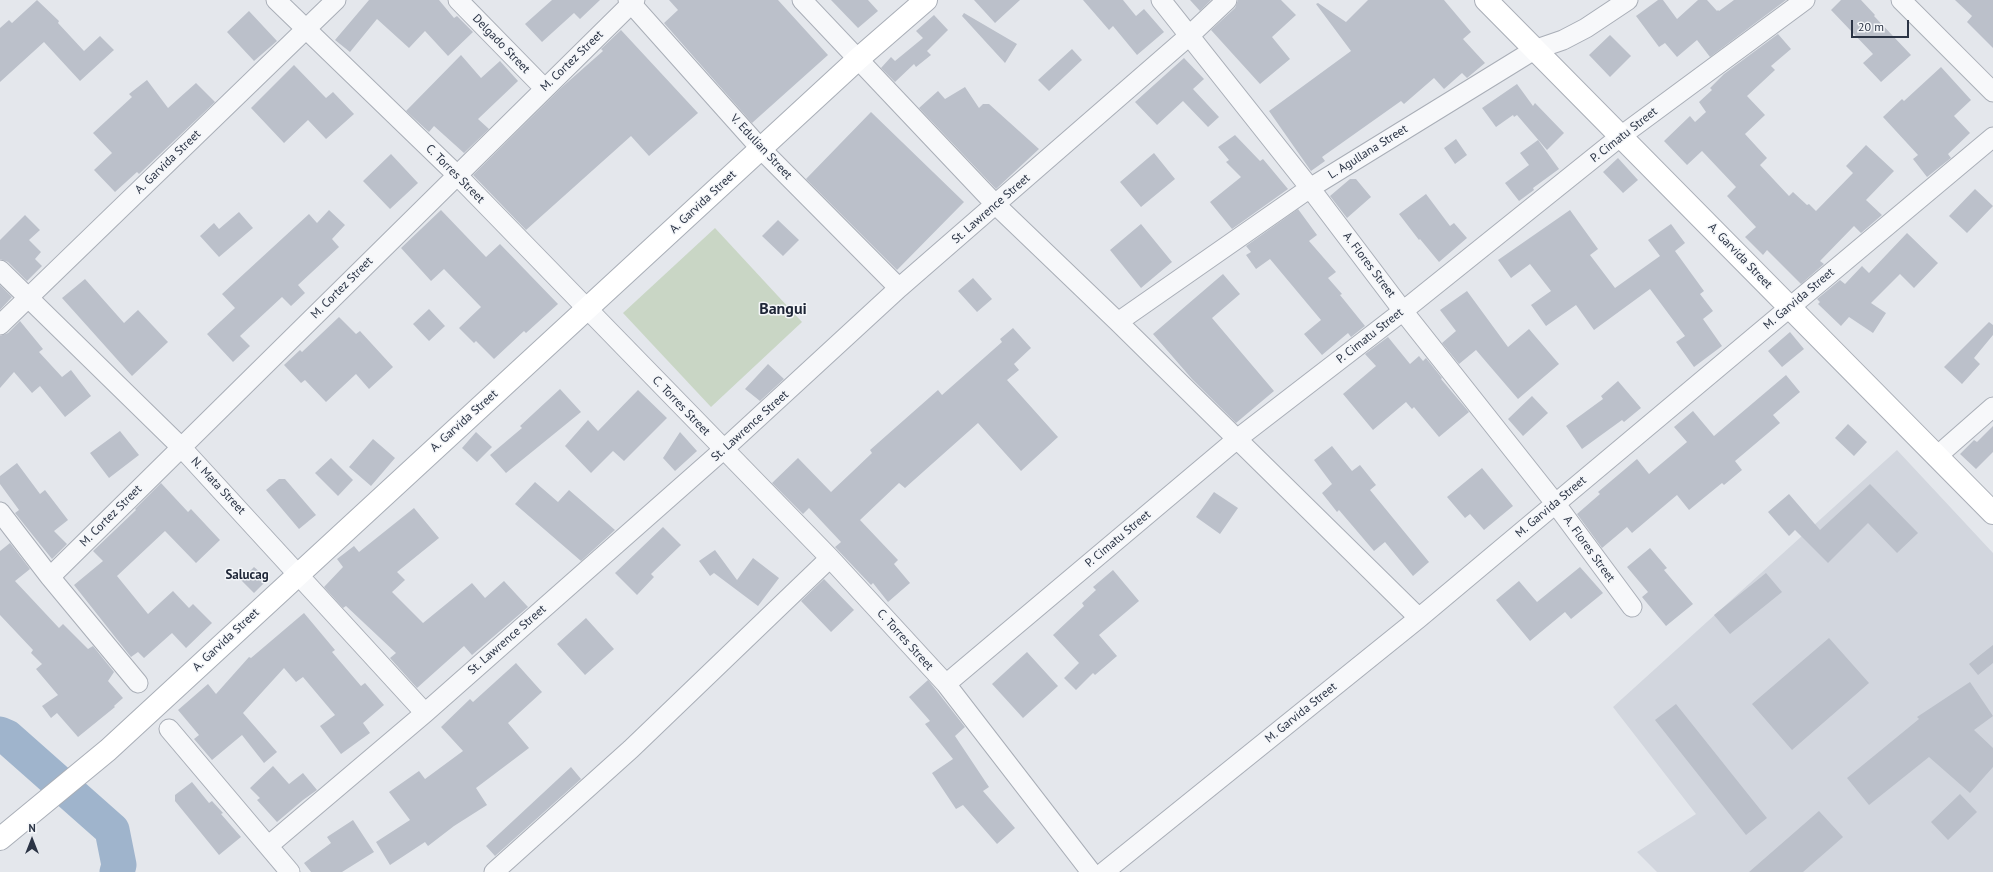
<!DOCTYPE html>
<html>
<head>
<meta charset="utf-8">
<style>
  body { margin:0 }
  #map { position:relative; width:1993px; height:872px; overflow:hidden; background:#e4e7ec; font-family:"PT Sans",sans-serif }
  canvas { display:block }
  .north { position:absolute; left:12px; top:820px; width:40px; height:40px; -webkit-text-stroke:3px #f4f6f9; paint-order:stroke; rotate:0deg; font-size:11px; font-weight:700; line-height:16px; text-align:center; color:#2b3445 }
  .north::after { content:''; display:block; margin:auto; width:14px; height:18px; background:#2b3445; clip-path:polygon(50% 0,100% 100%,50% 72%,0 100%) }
  .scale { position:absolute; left:1851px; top:20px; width:58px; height:18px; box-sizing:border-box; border:2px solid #2b3445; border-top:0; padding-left:5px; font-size:12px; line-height:14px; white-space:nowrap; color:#2b3445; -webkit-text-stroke:3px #f4f6f9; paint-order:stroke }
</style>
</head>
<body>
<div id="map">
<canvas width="1993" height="872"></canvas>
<div class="north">N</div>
<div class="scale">20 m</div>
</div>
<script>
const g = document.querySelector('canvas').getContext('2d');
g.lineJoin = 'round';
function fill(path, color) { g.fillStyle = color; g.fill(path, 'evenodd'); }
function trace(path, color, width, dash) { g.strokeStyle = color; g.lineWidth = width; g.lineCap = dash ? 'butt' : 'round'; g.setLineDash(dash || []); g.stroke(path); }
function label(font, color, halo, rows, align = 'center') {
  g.font = font + ' "PT Sans",sans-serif'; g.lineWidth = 3; g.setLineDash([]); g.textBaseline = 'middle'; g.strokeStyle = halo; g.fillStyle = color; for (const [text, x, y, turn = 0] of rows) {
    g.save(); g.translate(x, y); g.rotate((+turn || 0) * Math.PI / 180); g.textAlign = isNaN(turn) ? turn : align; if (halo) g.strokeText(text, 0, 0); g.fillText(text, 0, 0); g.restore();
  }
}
fill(new Path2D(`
  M1897,450L1993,553V872H1657L1637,852L1696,814L1613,707Z`), '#d2d6de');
fill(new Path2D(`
  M715,228L802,322L711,407L623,313Z`), '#c9d6c5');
trace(new Path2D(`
  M0,734L7,737L112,830L119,865L117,872`), '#9fb4cc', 35);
fill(new Path2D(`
  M37,0L59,21L58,23L84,51L100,36L114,50L80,81L44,42L0,82V28L9,20L12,23Z
  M369,0H439L454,18L457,16L473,32L448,56L425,31L409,48L377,19L350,52L335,40Z
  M552,0H600L580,19L574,13L542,42L525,24Z
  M669,0H778L828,55L752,123L664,23L678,10Z
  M831,0H868L878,11L858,28Z
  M974,0H1020L995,23Z
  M1083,0H1123L1136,16L1144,9L1164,32L1137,55L1113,26L1109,30Z
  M1190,0H1211L1200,11Z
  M1238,0H1281L1296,15L1272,37L1290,59L1260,84L1211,30L1235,8Z
  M1368,0H1444L1471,32L1463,39L1485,63L1467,78L1462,73L1444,89L1434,78L1404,104L1401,101L1322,157L1325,161L1311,171L1269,111L1351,51L1316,4L1318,3L1346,22Z
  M1658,0H1663L1677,19L1698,0H1707L1717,11L1718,10L1719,11L1734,0H1786L1710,57L1697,40L1677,57L1665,43L1659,47L1636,16Z
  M1841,0H1861L1875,15L1874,16L1911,55L1881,82L1863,63L1873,54L1831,10Z
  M1955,0H1993V48L1967,22L1972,16Z
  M249,11L277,41L254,61L227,32Z
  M964,13L1017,44L1005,63L962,16Z
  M934,15L948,30L927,51L931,55L916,67L914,64L895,82L881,68L891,57L895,61L923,38L916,31Z
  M621,30L698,113L649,156L631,136L526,230L473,175L561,88L603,51L601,49Z
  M1778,34L1791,49L1771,66L1775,70L1747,96L1765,115L1745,134L1767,158L1760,165L1789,196L1793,192L1807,205L1809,204L1816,211L1853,173L1846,166L1866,145L1894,171L1866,200L1882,215L1861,233L1854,226L1820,261L1824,264L1801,284L1767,250L1763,255L1745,237L1756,227L1727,196L1736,187L1702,151L1687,165L1664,141L1690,116L1695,122L1706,112L1699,102L1712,90L1710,88L1724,74Z
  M1610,35L1631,56L1610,77L1589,55Z
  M1072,49L1082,60L1049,91L1038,80Z
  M461,55L481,78L500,61L518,81L478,119L489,129L464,153L434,126L429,132L406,111Z
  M1184,58L1204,79L1193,89L1219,117L1208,127L1183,101L1157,125L1135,102Z
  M294,65L326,98L333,92L354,114L326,139L308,120L284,143L251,108Z
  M1941,67L1971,100L1954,116L1970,133L1948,154L1951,158L1927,177L1913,159L1918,155L1883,117L1902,99L1904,101Z
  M147,80L168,108L196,83L215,102L139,174L137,172L115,192L94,170L112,153L93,133L132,97L129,94Z
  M1517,84L1533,106L1535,103L1564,133L1547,150L1517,115L1514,117L1513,115L1496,127L1482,108Z
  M965,87L979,108L983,104H989L1039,149L996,189L919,108L938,91L945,99Z
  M871,112L964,202L897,270L806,179Z
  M1235,135L1260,161L1263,159L1288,189L1232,229L1210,202L1241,177L1226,162L1229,160L1218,147Z
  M1456,139L1467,155L1455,164L1444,148Z
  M1538,140L1559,169L1533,188L1534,190L1519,201L1505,183L1529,165L1520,153Z
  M1154,153L1175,179L1141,207L1120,182Z
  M391,154L418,183L390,209L363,181Z
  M1618,158L1638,180L1623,193L1603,172Z
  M1350,179H1356L1371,197L1347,218L1330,196Z
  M1975,189L1993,206L1967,233L1949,216Z
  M1426,194L1450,226L1454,223L1467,238L1439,262L1420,239L1419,240L1399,214Z
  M1298,209L1317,235L1309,241L1336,272L1328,278L1342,294L1340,295L1365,326L1351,337L1348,333L1322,355L1304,334L1321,320L1270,259L1256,269L1246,255L1251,252L1246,246Z
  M329,210L345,225L332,239L339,247L298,285L305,293L291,306L282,297L240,336L250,346L233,362L207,334L235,308L222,294L309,214L317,223Z
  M441,210L486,257L500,244L558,304L526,333L524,331L494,359L476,341L474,343L459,328L481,307L444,269L431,281L401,248Z
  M1570,210L1598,249L1590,255L1615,288L1660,256L1648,240L1671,224L1685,243L1675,251L1704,291L1700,294L1713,311L1703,319L1722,346L1694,367L1676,342L1685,336L1650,289L1594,330L1576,305L1546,326L1531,305L1551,291L1530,264L1511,278L1498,260Z
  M239,212L253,228L219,257L200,236L214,223L219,229Z
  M25,215L40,230L29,240L41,252L35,259L42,266L27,281L8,262L0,259V240Z
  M778,220L799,240L783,256L762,236Z
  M1141,224L1172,262L1141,288L1110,250Z
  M1907,233L1938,263L1914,288L1900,274L1871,303L1886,313L1873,333L1849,317L1841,326L1818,304L1820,302L1817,299L1840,280L1845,284L1862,266L1869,273Z
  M1223,274L1240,294L1212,318L1274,391L1236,423L1192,379L1153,334Z
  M973,278L992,299L977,312L958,291Z
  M85,279L124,323L138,310L168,342L132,376L62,298Z
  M0,285L12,297L0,310Z
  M1467,291L1508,347L1529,329L1559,364L1518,399L1476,350L1459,364L1442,343L1456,331L1440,310Z
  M429,309L445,326L429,341L413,324Z
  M339,317L356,334L360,331L393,367L369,389L356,374L326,402L305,380L301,383L284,365L300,350L302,352Z
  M20,321L43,349L39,352L62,377L71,370L91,396L65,417L40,386L32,393L14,372L0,388V336L8,333Z
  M1989,322L1993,325V335L1974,358L1980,364L1962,384L1944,367Z
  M1013,328L1031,348L1014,364L1019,370L1007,380L1058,437L1021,471L978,423L905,488L899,483L860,520L898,560L894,564L910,583L888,602L873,583L871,585L835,547L841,542L809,508L803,514L772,483L798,458L831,492L872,453L870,450L938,390L942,395L1002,342L1000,339Z
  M1790,332L1804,349L1782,367L1768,351Z
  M1388,337L1410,364L1419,356L1423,361L1426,358L1442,378L1441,379L1469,412L1439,437L1414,407L1412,409L1406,402L1373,430L1343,394L1376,366L1365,354Z
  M768,364L784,379L760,401L745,389Z
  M1786,375L1800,392L1773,415L1780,423L1735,461L1742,470L1724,485L1722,483L1689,510L1677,495L1632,533L1627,527L1602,548L1577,514L1600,494L1598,492L1637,459L1649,474L1687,442L1674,427L1693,411L1714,436Z
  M1618,381L1641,408L1624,422L1622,420L1582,449L1566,426L1603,399L1601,396Z
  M560,389L581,412L506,473L490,455L522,428L520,426Z
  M638,390L667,418L624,461L613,451L591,473L565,446L588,420L598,431Z
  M1532,396L1548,413L1523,436L1508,419Z
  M1848,424L1867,442L1854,456L1835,438Z
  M1993,426V452L1976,469L1960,454L1974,440L1977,442Z
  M120,431L139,455L109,478L90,453Z
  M476,432L492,447L477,462L462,448Z
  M680,432L697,451L675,471L663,458Z
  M373,439L395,458L371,486L349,467Z
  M1332,446L1352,471L1360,465L1376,485L1370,490L1429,562L1413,576L1385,542L1374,551L1339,510L1337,512L1322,493L1332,484L1314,460Z
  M331,458L353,480L338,496L315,473Z
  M17,463L40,494L45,490L68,520L54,531L67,544L52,559L15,513L19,510L0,484V476Z
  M1482,468L1513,506L1484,530L1470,514L1465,518L1447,497Z
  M279,479H285L316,515L299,529L266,490Z
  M535,482L558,502L569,490L615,530L581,561L515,504Z
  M161,483L188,512L191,509L220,540L196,563L165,531L117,576L148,614L173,591L189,608L193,604L212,623L186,648L172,633L144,658L138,652L131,657L74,585L103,561L93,551L136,510L135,509Z
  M1870,484L1918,533L1897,553L1868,523L1828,563L1795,530L1789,536L1768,512L1789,494L1820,530Z
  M1214,492L1238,508L1220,534L1196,517Z
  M414,508L439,538L397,572L405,580L392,592L423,623L472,583L485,598L504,581L528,607L472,655L464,646L417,688L390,658L396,653L346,606L343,608L324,587L343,567L337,559L354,546L359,552Z
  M663,527L681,545L651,574L654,577L637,595L615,573Z
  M10,543L30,569L15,581L59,628L63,624L88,649L93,646L114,672L108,681L123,698L114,706L115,707L78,737L57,713L51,718L42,706L58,695L36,669L42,664L31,653L33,650L0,615V551Z
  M1650,548L1667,568L1664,570L1693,604L1666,626L1642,597L1648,592L1627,567Z
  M715,550L737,580L753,558L779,578L758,606L714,573L710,576L699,561Z
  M254,567L268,579L254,593L241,580Z
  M1580,567L1603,593L1571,619L1565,612L1530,641L1496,600L1519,581L1537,602Z
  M1113,570L1139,601L1099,635L1117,656L1095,675L1093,673L1076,690L1064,678L1079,663L1053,635L1084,606L1082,603L1096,590L1093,587Z
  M1766,573L1782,592L1730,634L1714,615Z
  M824,579L854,610L831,632L801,601Z
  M304,613L335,650L332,652L361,686L365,683L384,705L363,723L370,733L341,754L320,726L335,715L303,677L296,682L284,668L243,713L277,752L264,763L242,735L212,760L194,739L199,735L178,710L208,684L216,694L249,657L251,658Z
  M586,618L614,649L585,675L557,644Z
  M1829,638L1869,683L1792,750L1752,704Z
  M1993,645V663L1978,675L1969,664Z
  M1027,652L1058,686L1023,718L992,684Z
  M516,663L542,692L508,723L529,748L476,788L487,805L454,826L428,846L425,842L390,865L376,842L410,820L389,792L419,771L425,779L463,751L441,727L470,699L473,702Z
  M928,680L965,727L955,736L989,787L983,791L1015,828L997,844L963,805L956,809L932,773L953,759L925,724L930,721L909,697Z
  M1970,682L1993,716L1974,730L1993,748V767L1970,793L1929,757L1869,805L1847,778L1919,719L1917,717Z
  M1676,704L1767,818L1746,835L1655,720Z
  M273,766L289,784L303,773L317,790L303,800L277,822L257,800L260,798L250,788Z
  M571,767L581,779L495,856L486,846Z
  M192,782L209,803L212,801L223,813L221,814L241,837L219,855L175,801V795Z
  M1960,794L1977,812L1948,840L1931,822Z
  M1819,811L1843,837L1803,872H1749Z
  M353,820L374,852L342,872H311L304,863L331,843L327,837Z`), '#bbc0ca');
const minor = new Path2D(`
  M276,0L457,175L830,558L946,684L1091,872
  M458,0L544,88
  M628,0L761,149L899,288
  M802,0L996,205L1118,322L1419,618
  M1161,0L1310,188L1403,311L1555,503L1632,607
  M1901,0L1993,92
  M0,270L181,447L425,713
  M1118,322L1310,188L1534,50L1563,40L1586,28L1628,0
  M0,325L336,0
  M1936,457L1993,407
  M0,512L50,577L138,683
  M50,577L635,0
  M946,684L1237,439L1403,311L1621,136L1805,0
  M169,729L290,872
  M268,846L425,713L723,450L899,288L1190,35L1227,0
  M494,872L631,749L830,558
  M1104,872L1419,618L1993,137`);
const secondary = new Path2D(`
  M1486,0L1993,513
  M0,839L108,750L858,59L926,0`);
trace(minor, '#a9aeb7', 21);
trace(secondary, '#a9aeb7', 24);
trace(minor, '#f7f8fa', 19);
trace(secondary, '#fff', 22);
label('12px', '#2b3445', '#f4f6f9', [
  ["Delgado Street",501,44,46],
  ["M. Cortez Street",572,61,-44],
  ["P. Cimatu Street",1624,135,-38],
  ["V. Edulian Street",761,147,47],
  ["L. Agullana Street",1368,152,-32],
  ["A. Garvida Street",168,162,-44],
  ["C. Torres Street",455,174,45],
  ["A. Garvida Street",703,202,-43],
  ["St. Lawrence Street",991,209,-41],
  ["A. Garvida Street",1740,256,46],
  ["A. Flores Street",1369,265,53],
  ["M. Cortez Street",342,288,-45],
  ["M. Garvida Street",1799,299,-40],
  ["P. Cimatu Street",1370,336,-38],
  ["C. Torres Street",681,406,46],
  ["A. Garvida Street",464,421,-42],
  ["St. Lawrence Street",750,426,-42],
  ["N. Mata Street",218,486,47],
  ["M. Garvida Street",1551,507,-40],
  ["M. Cortez Street",111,516,-45],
  ["P. Cimatu Street",1118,539,-40],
  ["A. Flores Street",1589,549,54],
  ["A. Garvida Street",226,640,-43],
  ["St. Lawrence Street",507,640,-41],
  ["C. Torres Street",905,640,48],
  ["M. Garvida Street",1301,713,-39]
]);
label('bold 13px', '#1d2536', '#f4f6f9', [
  ["Salucag",247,575]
]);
label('bold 16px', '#1d2536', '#f4f6f9', [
  ["Bangui",783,309]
]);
</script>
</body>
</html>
